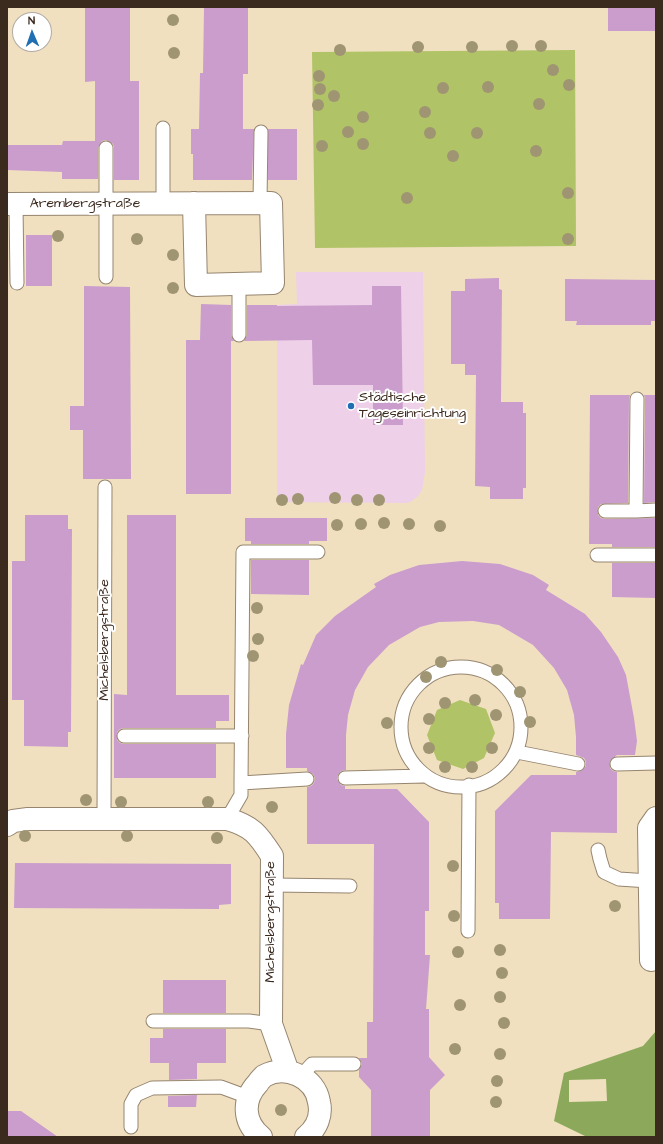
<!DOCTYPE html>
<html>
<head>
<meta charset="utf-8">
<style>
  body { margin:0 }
  #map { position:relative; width:663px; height:1144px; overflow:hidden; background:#f0e0c0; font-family:"Architects Daughter",sans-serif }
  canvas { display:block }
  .frame { position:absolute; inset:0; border:8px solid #3b2a1e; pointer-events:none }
  .north { position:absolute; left:12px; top:12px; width:40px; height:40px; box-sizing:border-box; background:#fff; border:1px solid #b1aaa5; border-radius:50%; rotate:358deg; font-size:11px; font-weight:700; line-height:16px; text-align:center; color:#3b2a1e }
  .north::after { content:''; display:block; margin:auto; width:14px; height:18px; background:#1f6fb2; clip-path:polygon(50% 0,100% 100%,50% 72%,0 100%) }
</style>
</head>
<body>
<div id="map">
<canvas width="663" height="1144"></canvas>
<div class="frame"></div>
<div class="north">N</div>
</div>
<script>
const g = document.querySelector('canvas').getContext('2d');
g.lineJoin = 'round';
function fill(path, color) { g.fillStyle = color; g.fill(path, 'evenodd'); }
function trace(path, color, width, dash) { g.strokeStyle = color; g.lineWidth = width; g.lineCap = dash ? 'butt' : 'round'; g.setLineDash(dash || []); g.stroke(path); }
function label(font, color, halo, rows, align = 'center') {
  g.font = font + ' "Architects Daughter",sans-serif'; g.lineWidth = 4; g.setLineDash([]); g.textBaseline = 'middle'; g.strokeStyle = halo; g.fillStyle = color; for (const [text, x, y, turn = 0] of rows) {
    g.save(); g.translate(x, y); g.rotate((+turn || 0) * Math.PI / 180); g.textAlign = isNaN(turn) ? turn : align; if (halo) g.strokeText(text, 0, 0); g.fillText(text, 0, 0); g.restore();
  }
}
fill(new Path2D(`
  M296,272H423L425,472L422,490L419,495L412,501L407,503L277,502V305L297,304Z`), '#eed0e8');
fill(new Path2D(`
  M575,50L576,246L315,248L312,52Z
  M460,700L486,709L495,733L484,758L463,769L437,760L427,735L437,710Z`), '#b0c366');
fill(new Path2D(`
  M656,1031V1137H587L554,1121L564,1073L643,1046ZM606,1079L607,1101L569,1102V1080Z`), '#8ca95b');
fill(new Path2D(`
  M85,7H130V81H139V180H114V148L113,144L106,140L102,141L98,148V179H62V172L7,170V145H62L63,141H95V81L85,82Z
  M204,7H248V74H243V129H254L252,180H193V154H191V129H199L200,73H203Z
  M608,7H656V31H608Z
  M268,129H297V180H268Z
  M26,235H52V286H26Z
  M499,278V289L502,290L501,402H523V413H526V488H523V499H490V487L475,486L476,375H465V364H451V291H465V279Z
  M565,279L656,280V321H651V325H576L577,321H565Z
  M84,286L130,287L131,479H83V430H70V406H84Z
  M372,286H401L403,425H373V385H313L312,340L244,341L247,335V305H277V306L372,305Z
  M201,304L231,305V335L234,341H231V494H186V340H200Z
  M590,395H630L629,399L628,503L601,504L598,507V515L601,518L605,519L656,518V547H612V544H589Z
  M644,395H656V502L644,503L645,399Z
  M25,515H68V529H72L71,732H68V747L24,746V700H12V561H25Z
  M127,515H176V695H229V721H216V728H124L120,729L117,732V740L120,743L124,744H216V778H114V694L127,695Z
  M245,518H327V541H309V544H251V541H245Z
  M251,560H309V595L251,594Z
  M462,561L500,564L533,575L549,585L546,590L585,614L601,632L618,657L626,675L634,718L637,741L635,755H617L610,761V768L613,771L617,772V833L551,832L550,919H499V903H495V811L531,775H576V772L581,771L586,766V762L584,758L576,755V737L574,715L567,690L554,668L533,645L499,625L473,621L439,622L420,627L389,645L368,667L355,690L348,715L346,735V770L341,771L338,775L337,779L341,785L345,786V789H397L429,822V911H425V955H430L426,1009H429V1057L445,1075L430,1090V1137H371V1090L359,1077V1070L362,1064L359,1058H367V1022H373L374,844H307V787L311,786L314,783L315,778L313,774L307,771V768H286V734L289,705L301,664L303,665L316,635L335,616L376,587L374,584L390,575L419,565Z
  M612,563H656V598L612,597Z
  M15,863L231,864V904L219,905V909L14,908Z
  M163,980H226V1013H163Z
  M163,1029H226V1063H197V1079L169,1080V1063H150V1038H163Z
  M197,1095L196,1107H168V1096Z
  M7,1111H21L58,1137H7Z`), '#ca9dcd');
const service = new Path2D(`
  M260,203L261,132
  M16,204L17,283
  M163,204V128
  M106,277V148
  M239,285V335
  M637,399L636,511L656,510
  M605,511H636
  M597,555H656
  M401 727a60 60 0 1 1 120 0a60 60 0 1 1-120 0Z
  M124,736H242
  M517,752L578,764
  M617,764L656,763
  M345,778L424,776
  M241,783L307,779
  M104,818L105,487
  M227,819L241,795V783L243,552H318
  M598,850L600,859L604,872L619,879L649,881
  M272,885L350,886
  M468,931L469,785
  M153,1021H249L271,1024
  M301,1076L312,1064H354
  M131,1127V1104L136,1095L152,1088L221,1087L248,1097`);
const minor = new Path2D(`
  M7,204C95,204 183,203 271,203L273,283L196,285L194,203
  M7,825L13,821L28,819H227C252,826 258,834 272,856L271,1024L288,1072
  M651,960L649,828L656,818
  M261,1137C243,1122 242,1100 258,1083C259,1081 262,1078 264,1076C286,1064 315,1077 319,1102C322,1115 317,1128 306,1137`);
trace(service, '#96856f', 15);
trace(minor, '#96856f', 24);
trace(service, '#fff', 13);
trace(minor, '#fff', 22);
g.fillStyle = '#a09573';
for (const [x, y] of [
  [173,20],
  [512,46],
  [541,46],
  [418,47],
  [472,47],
  [340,50],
  [174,53],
  [553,70],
  [319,76],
  [569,85],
  [488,87],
  [443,88],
  [320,89],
  [334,96],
  [539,104],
  [318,105],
  [425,112],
  [363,117],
  [348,132],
  [430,133],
  [477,133],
  [363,144],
  [322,146],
  [536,151],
  [453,156],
  [568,193],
  [407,198],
  [58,236],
  [137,239],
  [568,239],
  [173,255],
  [173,288],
  [335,498],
  [298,499],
  [282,500],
  [357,500],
  [379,500],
  [384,523],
  [361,524],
  [409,524],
  [337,525],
  [440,526],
  [257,608],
  [258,639],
  [253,656],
  [441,662],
  [497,670],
  [426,677],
  [520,692],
  [475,700],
  [445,703],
  [496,715],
  [429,719],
  [530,722],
  [387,723],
  [429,748],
  [492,748],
  [445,767],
  [472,767],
  [86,800],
  [121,802],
  [208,802],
  [272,807],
  [25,836],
  [127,836],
  [217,838],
  [453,866],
  [615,906],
  [454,916],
  [500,950],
  [458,952],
  [502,973],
  [500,997],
  [460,1005],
  [504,1023],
  [455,1049],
  [500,1054],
  [497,1081],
  [496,1102],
  [281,1110]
]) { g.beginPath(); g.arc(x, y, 6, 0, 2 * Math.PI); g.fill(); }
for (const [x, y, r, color] of [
  [351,406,4,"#1f6fb2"]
]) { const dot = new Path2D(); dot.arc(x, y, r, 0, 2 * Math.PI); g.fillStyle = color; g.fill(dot); trace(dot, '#fff', 1.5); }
label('14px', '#3b2a1e', '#fff', [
  ["Arembergstraße",85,204],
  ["Michelsbergstraße",105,640,-90],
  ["Michelsbergstraße",271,922,-90]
]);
label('14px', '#3b2a1e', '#fff', [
  ["Städtische",359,398],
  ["Tageseinrichtung",359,414]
], 'left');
</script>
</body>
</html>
